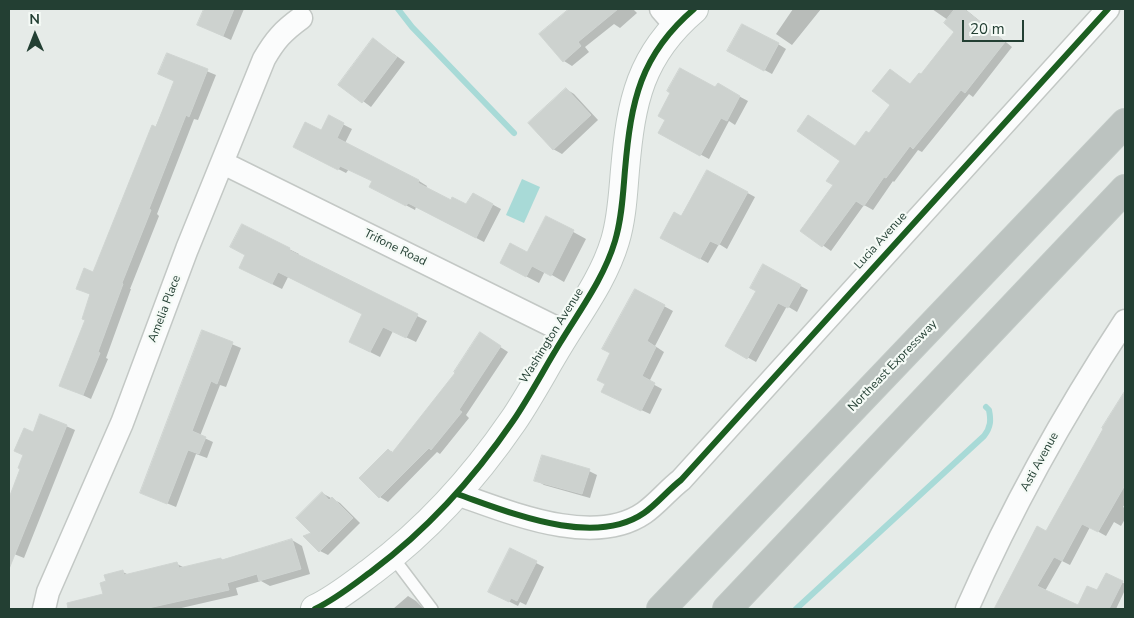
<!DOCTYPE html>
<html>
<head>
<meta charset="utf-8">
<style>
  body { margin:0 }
  #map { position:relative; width:1134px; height:618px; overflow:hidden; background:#e6ebe8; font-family:"Nunito Sans",sans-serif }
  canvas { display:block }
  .frame { position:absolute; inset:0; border:10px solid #233f33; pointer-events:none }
  .north { position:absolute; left:10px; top:10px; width:50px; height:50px; -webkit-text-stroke:4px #f5faf6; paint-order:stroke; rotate:359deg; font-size:14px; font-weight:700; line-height:20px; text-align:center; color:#233f33 }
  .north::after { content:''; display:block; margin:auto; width:18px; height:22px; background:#233f33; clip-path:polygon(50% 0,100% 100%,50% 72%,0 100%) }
  .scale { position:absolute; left:962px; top:20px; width:62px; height:22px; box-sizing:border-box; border:2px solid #233f33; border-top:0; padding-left:6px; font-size:15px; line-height:18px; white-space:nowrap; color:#233f33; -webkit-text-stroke:4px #f5faf6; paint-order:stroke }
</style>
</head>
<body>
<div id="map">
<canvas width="1134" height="618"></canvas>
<div class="frame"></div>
<div class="north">N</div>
<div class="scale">20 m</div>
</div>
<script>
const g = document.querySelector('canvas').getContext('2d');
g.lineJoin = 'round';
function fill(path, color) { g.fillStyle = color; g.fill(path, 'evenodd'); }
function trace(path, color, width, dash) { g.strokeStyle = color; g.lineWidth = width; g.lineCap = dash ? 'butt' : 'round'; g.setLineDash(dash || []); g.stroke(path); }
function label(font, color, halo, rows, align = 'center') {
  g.font = font + ' "Nunito Sans",sans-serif'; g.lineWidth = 4.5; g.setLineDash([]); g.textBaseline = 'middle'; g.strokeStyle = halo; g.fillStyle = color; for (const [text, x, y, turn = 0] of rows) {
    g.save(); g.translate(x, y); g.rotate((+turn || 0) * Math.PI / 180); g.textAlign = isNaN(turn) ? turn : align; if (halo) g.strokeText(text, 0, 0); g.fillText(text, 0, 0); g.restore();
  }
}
fill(new Path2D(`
  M522,179L540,187L524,223L506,215Z`), '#a8dad7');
fill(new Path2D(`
  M205,9H244L231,40L199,25Z
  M571,9H633L637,13L620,28L614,24L585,47L589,52L572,66L564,61L541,34Z
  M793,9H821L792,45L776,34Z
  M932,9H965L1012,47L973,97L969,94L922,152L918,150L894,182L893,181L873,210L864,205L831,251L801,230L835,185L855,147L870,134L892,105L890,70L911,85L922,76L956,31L948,20Z
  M374,40L405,62L371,107L340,84Z
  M778,44L786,49L772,74L729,51Z
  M168,55L216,75L198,120L194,119L157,214L159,216L130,289H131L106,358L108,359L91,399L61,385L86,320L91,295L78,288L94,273L175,81L160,74Z
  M718,85L748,101L735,125L729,121L709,159L660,133L667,119L716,89Z
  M566,89L574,94L598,120L562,154L553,149Z
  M329,117L352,129L345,143L419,181L427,186L426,188L452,202L466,206L473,194L501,209L484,242L416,207L415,210L379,191L373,181L349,169L346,173L303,151L322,132Z
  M707,171L755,197L727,249L719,244L708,263L662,238L682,218Z
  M546,217L586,239L564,282L545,271L539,283L514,270L528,253Z
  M289,249L299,254L298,256L427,321L416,342L393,331L380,357L360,347L364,314L288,277L282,289L250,273Z
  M764,266L808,290L797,312L787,306L756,362L727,346L758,291Z
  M636,291L673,311L655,346L664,352L649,382L662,389L650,414L611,396L606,384L612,353Z
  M203,332L241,348L226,387L220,385L200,436L213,442L207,458L196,454L176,507L142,493Z
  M488,339L508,352L466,415L469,418L440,454L437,452L388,502L380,497L361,478L389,450L394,453Z
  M1125,395V504L1123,507L1125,508V519L1121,526L1114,522L1106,536L1090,527L1070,565L1062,561L1045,591L1079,607L1097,592L1120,581L1125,584V590L1116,609H996L1037,528L1046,533L1105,429L1103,428Z
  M66,426L75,430L24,558L9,552V501L34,434Z
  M589,471L597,475L590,498L544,485L536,480Z
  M322,493L340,503L360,523L328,555L320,551L314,534Z
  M292,540L302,546L310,574L270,586L261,581L236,588L238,595L177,609H90L88,599L104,595L123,572L129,575L177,564L185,568L221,559L224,561Z
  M536,563L544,567L526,605L520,602L518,606L498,596Z
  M408,596L416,601L424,609H393Z`), '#0003');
trace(new Path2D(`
  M398,9L412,27L514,133
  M796,609L984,436C991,427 991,420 989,410L986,407`), '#a8dad7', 6);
const building = new Path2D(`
  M204,9H234L223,36L197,25Z
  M569,9H618L578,42L581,46L563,62L539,34Z
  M955,9H964L1005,42L965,93L961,90L913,149L910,146L886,178L884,177L864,206L856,201L822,247L800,231L833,185L826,181L840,161L797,131L808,115L855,146L866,131L869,133L890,105L872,91L890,69L910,84L919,73L921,74L954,32L944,23Z
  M742,24L779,43L764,71L727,51Z
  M373,38L397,57L362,103L338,85Z
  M167,53L208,69L189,117L186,115L149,209L151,210L122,283L123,284L98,352L100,353L83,395L59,386L85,320L82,319L90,294L76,289L84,268L93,272L152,125L156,127L174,81L158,74Z
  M680,68L715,87L718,83L740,96L727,121L721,118L700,156L658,133L665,120L658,116L670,93L667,91Z
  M566,88L591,115L553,150L528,123Z
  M329,115L344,123L337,138L419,180L418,183L451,200L452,197L466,204L473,193L493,204L476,238L408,203L406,206L369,187L372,181L340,166L338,170L293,147L305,122L321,130Z
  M707,170L748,192L719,245L710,241L700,259L660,238L674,212L681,216Z
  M546,216L574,230L551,276L532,266L526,277L500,263L510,243L527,252Z
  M242,224L290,248L289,250L418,314L406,338L383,327L370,352L349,342L362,314L278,272L272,284L239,268L245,255L230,247Z
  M763,264L801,285L788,308L778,303L747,359L725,346L756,291L750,288Z
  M635,289L665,305L647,341L656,347L642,376L655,383L641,411L601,392L605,384L597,380L610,353L602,349Z
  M202,330L233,342L217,384L211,381L192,431L206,437L199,454L188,450L167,504L140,493Z
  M480,332L501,346L459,410L462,412L431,450L429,448L379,498L359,478L388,449L392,453L455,373L454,372Z
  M1125,391V485L1098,532L1082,524L1062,561L1054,557L1037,586L1078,605L1087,586L1097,590L1106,573L1123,581L1109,609H994L1037,526L1046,531L1103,429L1102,428Z
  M40,414L67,425L9,569V498L20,469L18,468L23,455L14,451L24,428L33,432Z
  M542,455L590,469L582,494L534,481Z
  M322,492L329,500L332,497L353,518L319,552L303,536L311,533L296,518Z
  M292,539L301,569L259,581L257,574L227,583L229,590L144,609H68L67,603L103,594L100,583L106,581L104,575L123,570L124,575L177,562L179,568L221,558V560Z
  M510,548L537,561L517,601L511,598L509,602L488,592Z`);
fill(building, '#cdd2cf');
trace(building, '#cfd4d1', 1);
const lane = new Path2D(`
  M392,556L432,609`);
const street = new Path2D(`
  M661,9L675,25
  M223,163L567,333
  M457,494C509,512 593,548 644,513C657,504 668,490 681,480L1108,9
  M44,609L48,592L122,423L187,249L264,59C275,40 283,31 301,18
  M967,609C1011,509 1065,412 1125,321`);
const secondary = new Path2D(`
  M315,609C336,599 353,585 372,571C428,529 474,478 513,421C530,396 544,369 560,343C580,310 604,278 615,241C622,218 623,193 625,170C631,101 640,55 694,9`);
const highway = new Path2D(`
  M661,609L1125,123
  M727,609L1125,189`);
trace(lane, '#c3c8c5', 14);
trace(street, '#c3c8c5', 25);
trace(secondary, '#c1c9c5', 30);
trace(highway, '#c2cac6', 30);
trace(lane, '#fbfcfc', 11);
trace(street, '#fbfcfc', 22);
trace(secondary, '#fbfcfc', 28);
trace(highway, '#bcc3c0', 28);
trace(new Path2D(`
  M457,494C509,512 593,548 644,513C657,504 668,490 681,480L1108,9
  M315,609C336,599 353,585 372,571C428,529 474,478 513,421C530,396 544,369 560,343C580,310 604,278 615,241C622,218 623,193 625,170C631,101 640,55 694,9`), '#1b5e20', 6);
label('12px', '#233f33', '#f5faf6', [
  ["Lucia Avenue",881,241,-48],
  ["Trifone Road",395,248,26],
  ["Amelia Place",165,309,-69],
  ["Washington Avenue",552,336,-58],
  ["Northeast Expressway",893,366,-46],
  ["Asti Avenue",1040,462,-61]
]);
</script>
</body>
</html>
